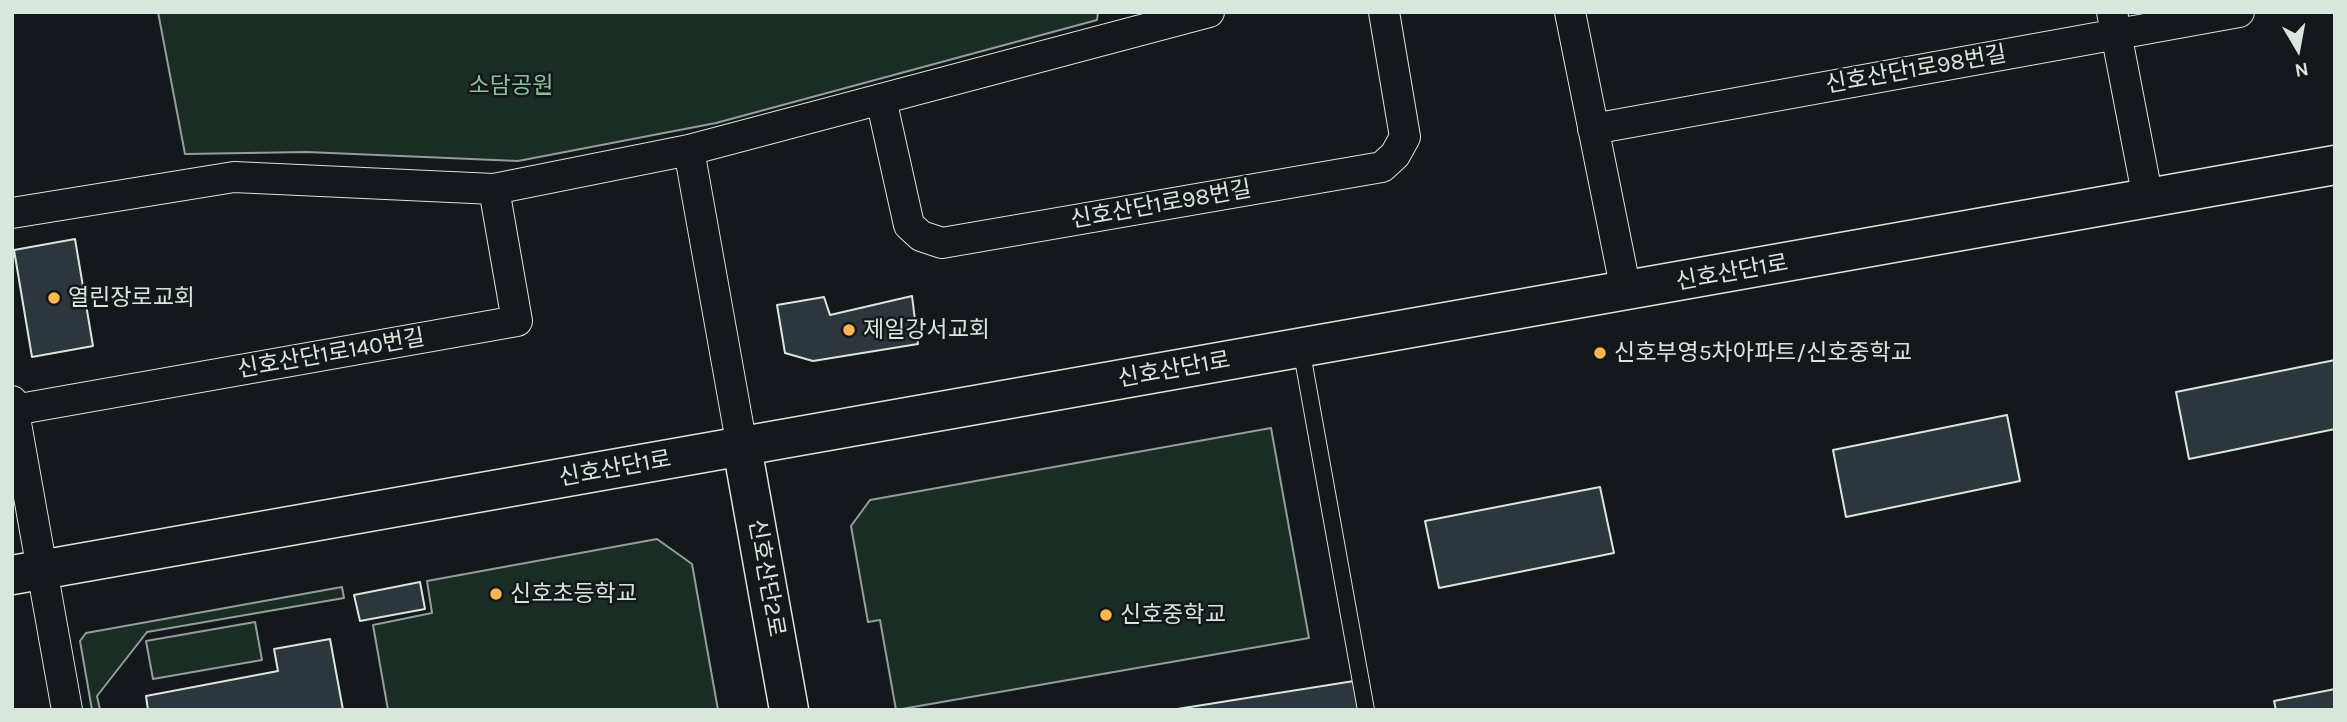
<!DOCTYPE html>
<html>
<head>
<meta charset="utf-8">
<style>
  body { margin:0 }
  #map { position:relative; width:2347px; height:722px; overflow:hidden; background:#14181c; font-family:Karla,sans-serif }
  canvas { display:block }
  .frame { position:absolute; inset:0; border:14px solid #d8e6dc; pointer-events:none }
  .north { position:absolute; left:2263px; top:14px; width:70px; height:70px; -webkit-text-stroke:5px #14181c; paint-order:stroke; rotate:170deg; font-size:19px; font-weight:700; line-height:28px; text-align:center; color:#d8e6dc }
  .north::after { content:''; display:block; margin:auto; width:24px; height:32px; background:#d8e6dc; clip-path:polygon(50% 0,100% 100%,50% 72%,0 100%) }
</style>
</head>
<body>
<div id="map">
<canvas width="2347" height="722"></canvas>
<div class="frame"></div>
<div class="north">N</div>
</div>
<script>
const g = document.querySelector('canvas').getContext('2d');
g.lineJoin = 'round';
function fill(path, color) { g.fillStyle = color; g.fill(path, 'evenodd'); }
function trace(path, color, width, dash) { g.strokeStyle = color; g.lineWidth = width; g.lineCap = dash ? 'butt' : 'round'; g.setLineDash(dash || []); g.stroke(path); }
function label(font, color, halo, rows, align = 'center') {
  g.font = font + ' Karla,"Noto Sans KR",sans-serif'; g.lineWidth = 5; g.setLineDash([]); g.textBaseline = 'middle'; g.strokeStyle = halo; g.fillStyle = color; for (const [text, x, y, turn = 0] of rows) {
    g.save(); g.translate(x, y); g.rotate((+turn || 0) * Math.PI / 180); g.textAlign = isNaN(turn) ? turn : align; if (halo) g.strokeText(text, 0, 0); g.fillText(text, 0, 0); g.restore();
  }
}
const green = new Path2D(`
  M158,12H1098L1097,20L716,123L518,161L307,152L185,154Z
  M1271,428L1309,638L896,710L880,620L868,622L851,526L870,500Z
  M657,539L692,564L718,710H388L373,625L432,613L427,581Z
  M342,587L344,598L147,632L97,696L100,710H92L80,641L86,633Z
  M255,622L262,660L153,679L146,641Z`);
fill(green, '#1a2d24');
trace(green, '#939e99', 2);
const building = new Path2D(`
  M75,239L93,346L32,357L14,250Z
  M912,296L918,344L813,361L785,353L777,305L824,297L830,315Z
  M2335,360V429L2189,459L2176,392Z
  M2007,415L2020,481L1846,517L1833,450Z
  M1600,487L1614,553L1439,588L1425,521Z
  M420,582L425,609L360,621L354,595Z
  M330,639L343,710H148L146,696L278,671L274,649Z
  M1354,681L1359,710H1171Z
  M2335,689V710H2276L2274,701Z`);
fill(building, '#2c363c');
trace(building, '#d8e6dc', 2);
const lane = new Path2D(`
  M1301,348L1366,710`);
const street = new Path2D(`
  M1570,12L1626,291
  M2112,12L2148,199
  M881,99L909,225L921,236L942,243L1382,167L1395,155L1405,137L1384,12
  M1593,129L2239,12
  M689,150L742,447
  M12,213L234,177L494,189L689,150L1209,12
  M12,401L67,710
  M14,410L517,321L494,189`);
const secondary = new Path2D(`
  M742,447L789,710
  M12,575L2335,165`);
trace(lane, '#d8e6dc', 18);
trace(street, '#d8e6dc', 32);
trace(secondary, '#d8e6dc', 41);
trace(lane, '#14181c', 16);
trace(street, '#14181c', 30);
trace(secondary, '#14181c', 38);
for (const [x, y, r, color] of [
  [54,298,7,"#ffb74d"],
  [849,330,7,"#ffb74d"],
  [1600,353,7,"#ffb74d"],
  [496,594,7,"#ffb74d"],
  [1106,615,7,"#ffb74d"]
]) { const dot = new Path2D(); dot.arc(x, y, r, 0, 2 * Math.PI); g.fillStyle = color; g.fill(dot); trace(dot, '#14181c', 2.5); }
label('23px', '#d8e6dc', '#14181c', [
  ["신호산단1로98번길",1916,70,-10],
  ["신호산단1로98번길",1161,205,-10],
  ["신호산단1로",1732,273,-10],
  ["신호산단1로140번길",331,354,-10],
  ["신호산단1로",1174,370,-10],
  ["신호산단1로",615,469,-10],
  ["신호산단2로",766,578,80]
]);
label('23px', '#8ac095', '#14181c', [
  ["소담공원",511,86]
]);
label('23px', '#d8e6dc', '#14181c', [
  ["열린장로교회",68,298],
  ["제일강서교회",863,330],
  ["신호부영5차아파트/신호중학교",1614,353],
  ["신호초등학교",510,594],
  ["신호중학교",1120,615]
], 'left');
</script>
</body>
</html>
